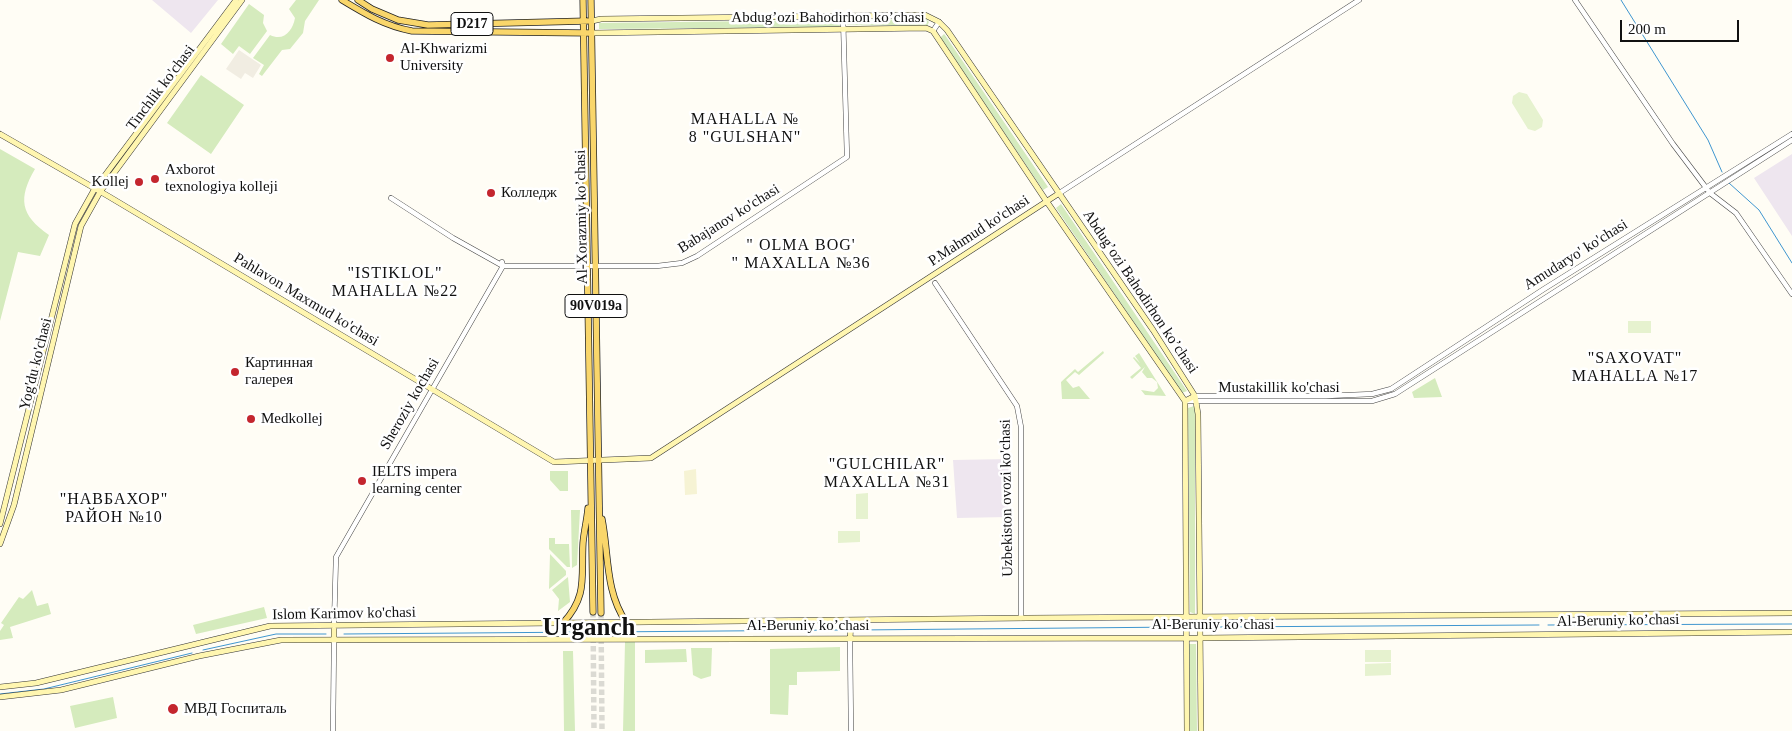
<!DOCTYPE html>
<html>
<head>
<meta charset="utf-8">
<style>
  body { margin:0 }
  #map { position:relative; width:1792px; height:731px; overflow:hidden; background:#fffdf5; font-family:Georgia,serif }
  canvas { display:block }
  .scale { position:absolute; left:1620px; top:20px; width:119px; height:22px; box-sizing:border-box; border:2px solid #111; border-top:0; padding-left:6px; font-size:15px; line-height:18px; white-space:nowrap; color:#111; -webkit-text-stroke:4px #fff; paint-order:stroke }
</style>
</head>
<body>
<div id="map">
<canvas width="1792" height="731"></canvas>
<div class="scale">200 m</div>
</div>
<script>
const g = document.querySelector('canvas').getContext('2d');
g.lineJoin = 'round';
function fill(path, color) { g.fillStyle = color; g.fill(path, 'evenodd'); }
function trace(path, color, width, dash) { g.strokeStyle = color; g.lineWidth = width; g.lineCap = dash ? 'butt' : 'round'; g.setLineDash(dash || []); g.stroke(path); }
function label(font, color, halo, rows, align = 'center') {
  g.font = font + ' Georgia,serif'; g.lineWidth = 5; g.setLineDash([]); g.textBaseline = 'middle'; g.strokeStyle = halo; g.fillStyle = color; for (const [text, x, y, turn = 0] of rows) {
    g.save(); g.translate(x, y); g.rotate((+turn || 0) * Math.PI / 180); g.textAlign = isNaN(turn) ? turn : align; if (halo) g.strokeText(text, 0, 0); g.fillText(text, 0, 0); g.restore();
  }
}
fill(new Path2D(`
  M152,0H218L191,33Z
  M1792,154V236L1754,178Z
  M1009,459L1008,517L957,518L953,460Z`), '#eee6ef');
fill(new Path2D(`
  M696,469L697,494L685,495L684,471Z`), '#f6f3d4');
fill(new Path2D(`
  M296,0H319L305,21L303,33L290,49L282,50L262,76L259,74L264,65L253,58L270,35C284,42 293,30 295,18L289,9Z
  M249,4L264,15L263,23L267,31L250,54L239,46L233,54L221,44Z
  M926,19L929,22L927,26L847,25L848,20Z
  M839,20L841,24L839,27L599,29V23Z
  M944,34L945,35L1048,187L1043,190L940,38Z
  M201,75L244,105L211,154L167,123Z
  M0,149L35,169C18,198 20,215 49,235L40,256L18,252L0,321Z
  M1061,204L1187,391L1182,393L1056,208Z
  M1103,351L1104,353L1079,375L1075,372L1066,380L1073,388L1079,386L1090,399H1062L1061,382L1075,369L1078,372Z
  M1139,353L1166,396L1145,395L1141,390L1154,392L1158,388L1157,382L1152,378H1147L1142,372L1145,367L1132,379L1130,377L1141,368L1133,358L1134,357L1140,363L1135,356Z
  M1435,378L1442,397L1414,398L1412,392Z
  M1194,406L1195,407V614L1190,612L1188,408Z
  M550,471H568V491H560L550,480Z
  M571,510H580L577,565L572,568Z
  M549,538H555V544H569L570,567H567L549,549Z
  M550,554L566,571V575L549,589Z
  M568,577L570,602L558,611L559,599L552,590Z
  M32,590L37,606L48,603L51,614L10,627L13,638L0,640V631L4,625L1,623L19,597L23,599Z
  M264,607L267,618L196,634L193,625Z
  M625,642H635V731H623Z
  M1189,644H1196L1197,731H1190Z
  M840,647V671L797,672V685H789L788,715L770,714V649Z
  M691,648H712L711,676L701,679L693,675Z
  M686,649L687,662L645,663V650Z
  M563,651H573L575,731H564Z
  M113,697L117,718L75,728L70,706Z`), '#d5ebbd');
fill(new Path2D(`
  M1519,92L1527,94L1543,120L1542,127L1535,131L1528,129L1512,103L1513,96Z
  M1628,321H1651V333H1628Z
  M868,493V519H856V494Z
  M838,531H860V542L838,543Z
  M1365,650H1391V662H1365Z
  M1391,663V675L1365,676V664Z`), '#e6f2cf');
fill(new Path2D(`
  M239,50L261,65L253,78L245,73L241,79L226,69Z`), '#f1ede2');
trace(new Path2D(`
  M1621,0L1708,140L1722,172
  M1729,183L1759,210L1792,263
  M1548,625L1792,624
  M1192,627H1195
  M1210,627L1539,625
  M858,630L1182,627
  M603,632L843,630
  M344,634L590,632
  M203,650L276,634H326
  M0,694L44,689L192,653`), '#3f96cf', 1);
trace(new Path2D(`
  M593,612L594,731
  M601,613L602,731`), '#dbdad3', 5.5, [5.5, 3]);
const tertiary = new Path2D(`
  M1575,0L1673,144L1710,193L1736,213L1792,294
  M933,31L939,22
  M1058,194L1359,0
  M391,198L453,238L503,266H657L682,263L697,256L847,157L843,16
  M935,283L1017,406L1021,427V618
  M1195,396H1326L1372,394L1391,389L1544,289L1792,134
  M1186,401H1372L1395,394L1792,140
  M334,626L336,557L503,266L502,262
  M850,639L851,731
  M333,731L334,640`);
const secondary = new Path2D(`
  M592,21L601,19L925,15L939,22L947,30L1153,330L1195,396
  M592,33L926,28L933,31L1047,202L1185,401L1187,731
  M0,134L108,196L554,462L651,458L1058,194
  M1185,401L1195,396L1198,414L1201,731
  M0,524L75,224L94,190L236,0
  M0,544L14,505L81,226L100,192L242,0
  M850,639L851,621
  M334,640V626
  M0,687L36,683L270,626L1028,618L1792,613
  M0,697L61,690L199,656L281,640L1201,638L1792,632`);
const primary = new Path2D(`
  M342,0C365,14 385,26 412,31L588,33
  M358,0L372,9L398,20L428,25L587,21
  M583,0L593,612
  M591,0L601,613
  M602,519C609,555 605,591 626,622
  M563,623C588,596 581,577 583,543C584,531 587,520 588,508`);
trace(tertiary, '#444', 5.5);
trace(secondary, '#333', 6);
trace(primary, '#222', 7);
trace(tertiary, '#fff', 4.5);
trace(secondary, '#fff6b0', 5);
trace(primary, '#f9d66b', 5.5);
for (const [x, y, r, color] of [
  [390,58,5,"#c4262e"],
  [155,179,5,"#c4262e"],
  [139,182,5,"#c4262e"],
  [491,193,5,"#c4262e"],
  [235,372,5,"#c4262e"],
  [251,419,5,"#c4262e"],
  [362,481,5,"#c4262e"],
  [173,709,6,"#c4262e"]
]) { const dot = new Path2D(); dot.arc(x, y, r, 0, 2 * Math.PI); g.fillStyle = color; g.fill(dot); trace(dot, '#fff', 2); }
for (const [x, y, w] of [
  [472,24,42],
  [596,306,62]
]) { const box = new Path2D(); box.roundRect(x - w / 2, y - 11.5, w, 23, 4); g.fillStyle = '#fff'; g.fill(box); trace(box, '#111', 1); }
label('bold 14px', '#111', null, [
  ["D217",472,24],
  ["90V019a",596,306]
]);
label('15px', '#111', '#fff', [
  ["Abdug’ozi Bahodirhon ko’chasi",828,18],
  ["Tinchlik ko'chasi",161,88,-53],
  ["Al-Xorazmiy ko’chasi",582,217,-91],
  ["Babajanov ko'chasi",729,219,-32],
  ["P.Mahmud ko'chasi",979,231,-33],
  ["Amudaryo' ko'chasi",1576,255,-32],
  ["Abdug’ozi Bahodirhon ko’chasi",1140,292,56],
  ["Pahlavon Maxmud ko'chasi",306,300,31],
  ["Yog'du ko'chasi",36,364,-76],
  ["Mustakillik ko'chasi",1279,388],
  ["Sheroziy kochasi",410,404,-60],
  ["Uzbekiston ovozi ko'chasi",1007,498,-91],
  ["Islom Karimov ko'chasi",344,614,-1],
  ["Al-Beruniy ko’chasi",1618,621,-1],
  ["Al-Beruniy ko’chasi",1213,625],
  ["Al-Beruniy ko’chasi",808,626]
]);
label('15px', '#111', '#fff', [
  ["Al-Khwarizmi",400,49],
  ["University",400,66],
  ["Axborot",165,170],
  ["texnologiya kolleji",165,187],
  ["Kollej",129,182,"right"],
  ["Колледж",501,193],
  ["Картинная",245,363],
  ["галерея",245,380],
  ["Medkollej",261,419],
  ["IELTS impera",372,472],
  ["learning center",372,489],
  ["МВД Госпиталь",184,709]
], 'left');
g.letterSpacing = '1px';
label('16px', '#111', '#fff', [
  ["MAHALLA №",745,120],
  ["8 \"GULSHAN\"",745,138],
  ["\" OLMA BOG'",801,246],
  ["\" MAXALLA №36",801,264],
  ["\"ISTIKLOL\"",395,274],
  ["MAHALLA №22",395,292],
  ["\"SAXOVAT\"",1635,359],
  ["MAHALLA №17",1635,377],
  ["\"GULCHILAR\"",887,465],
  ["MAXALLA №31",887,483],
  ["\"НАВБАХОР\"",114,500],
  ["РАЙОН №10",114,518]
]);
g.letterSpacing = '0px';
label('bold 25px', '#111', '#fff', [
  ["Urganch",589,629]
]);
</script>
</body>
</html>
